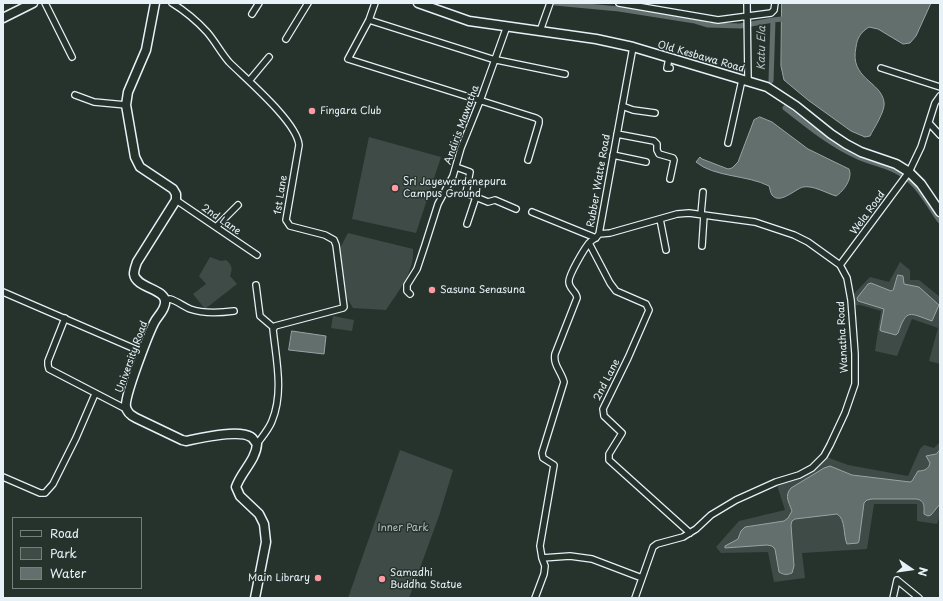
<!DOCTYPE html>
<html>
<head>
<meta charset="utf-8">
<style>
  body { margin:0 }
  #map { position:relative; width:943px; height:601px; overflow:hidden; background:#26332d; font-family:"Playpen Sans",sans-serif }
  canvas { display:block }
  .frame { position:absolute; inset:0; border:4px solid #e8f1f8; pointer-events:none }
  .legend { position:absolute; left:12px; top:517px; width:130px; height:72px; box-sizing:border-box; background:#26332d; border:1px solid #747f7e; margin:0; padding:5px 7px; list-style:none; font-size:12px; color:#e8f1f8 }
  .legend li { display:flex; align-items:center; gap:8px; height:20px }
  .legend b { width:20px; border:1px solid #747f7e }
  .north { position:absolute; left:891px; top:549px; width:40px; height:40px; -webkit-text-stroke:3px #26332d; paint-order:stroke; rotate:103deg; font-size:11px; font-weight:700; line-height:16px; text-align:center; color:#e8f1f8 }
  .north::after { content:''; display:block; margin:auto; width:14px; height:18px; background:#e8f1f8; clip-path:polygon(50% 0,100% 100%,50% 72%,0 100%) }
</style>
</head>
<body>
<div id="map">
<canvas width="943" height="601"></canvas>
<div class="frame"></div>
<ul class="legend">
<li><b style="height:5px;background:#26332d"></b>Road</li>
<li><b style="height:11px;background:#3e4b47"></b>Park</li>
<li><b style="height:11px;background:#636f6d"></b>Water</li>
</ul>
<div class="north">N</div>
</div>
<script>
const g = document.querySelector('canvas').getContext('2d');
g.lineJoin = 'round';
function fill(path, color) { g.fillStyle = color; g.fill(path, 'evenodd'); }
function trace(path, color, width, dash) { g.strokeStyle = color; g.lineWidth = width; g.lineCap = dash ? 'butt' : 'round'; g.setLineDash(dash || []); g.stroke(path); }
function label(font, color, halo, rows, align = 'center') {
  g.font = font + ' "Playpen Sans",sans-serif'; g.lineWidth = 3; g.setLineDash([]); g.textBaseline = 'middle'; g.strokeStyle = halo; g.fillStyle = color; for (const [text, x, y, turn = 0] of rows) {
    g.save(); g.translate(x, y); g.rotate((+turn || 0) * Math.PI / 180); g.textAlign = isNaN(turn) ? turn : align; if (halo) g.strokeText(text, 0, 0); g.fillText(text, 0, 0); g.restore();
  }
}
fill(new Path2D(`
  M369,137L441,157L416,233L352,219Z
  M348,233L413,249C415,271 398,292 386,310L353,308L347,298L340,248Z
  M210,257L221,261L226,260C232,265 233,268 230,276L237,284L205,309L193,294L206,284L199,276Z
  M900,262L910,270V280H919L940,297V364L929,361L938,328L912,319L897,356L875,351L881,311L860,305L851,306L850,298L870,277L889,282Z
  M333,316L354,320L352,331L331,328Z
  M940,442V515L937,524L917,521V504H874L867,549L802,553L805,578L774,582L768,552L721,553L716,547L739,521L785,510L776,482L799,475L824,456L848,465L908,476L920,449L924,445L934,448Z
  M400,450L453,470L439,516L409,598H348Z`), '#3e4b47');
const water = new Path2D(`
  M782,3H931L916,36L910,43L903,44L878,29L869,27C861,32 857,38 856,47C849,79 881,81 884,102C886,110 874,128 870,136L865,137L851,131L808,100L784,80L781,66Z
  M760,117L772,122L808,149L849,169C853,178 844,191 836,196C826,193 813,185 803,187C795,189 780,205 772,195C770,192 770,188 769,186C748,175 713,177 696,162L700,157L702,159L728,169L732,168L738,162L754,120Z
  M898,275L903,276L904,284L919,287L939,305L932,321C909,313 907,308 898,333L896,335L881,331L880,330L884,309L858,301L857,298L868,284L871,283L891,291L893,290Z
  M292,331L326,336L324,354L289,350Z
  M940,450V504L931,515L928,516L924,514C924,506 925,501 917,499H872L867,500L864,503L859,541L858,543L847,544C843,535 846,519 837,514L795,519L792,521L791,525L794,566L792,573C787,575 784,575 779,572L775,549L772,546L767,545L725,548V546L738,539L741,531L745,527L784,521L788,518L792,511C789,502 784,496 791,488L824,468L830,466L852,475L910,482L912,481L918,471C924,471 929,469 930,463L926,456L936,454Z`);
fill(water, '#636f6d');
trace(water, '#98a3a5', 1);
trace(new Path2D(`
  M555,3L619,9L695,21L708,25L740,26L773,20L771,81
  M773,20L782,19L787,22
  M785,108C808,126 830,144 856,156C872,164 890,165 904,176C920,187 929,206 940,221`), '#636f6d', 5);
const street = new Path2D(`
  M45,3L72,57
  M172,3C185,11 197,21 207,32C215,41 221,53 229,62C246,79 297,122 299,145L286,220L290,226L325,235L334,240L336,245L344,307L343,308L275,326L273,329C276,359 284,392 272,421C269,429 262,437 257,444
  M375,3L369,20L348,59L536,118L539,120V123L528,160
  M619,3L718,20L771,13L774,10L775,3
  M747,3L748,81
  M252,14L259,3
  M369,20L492,59L565,74
  M540,31L550,3
  M286,39L308,3
  M669,58L667,68H670
  M881,68L940,87
  M249,81L269,57
  M75,95L94,102L126,105
  M622,106L633,110L655,113
  M929,123L940,135
  M617,134L654,141L657,144V150L659,154L673,158L674,160L670,179
  M728,143L742,80
  M613,155L646,162
  M456,167L470,172L466,193L488,202L495,200L516,209
  M176,200L257,255
  M532,212L596,238
  M701,214L703,192
  M660,219L666,250
  M467,224L476,197
  M216,227L238,205
  M599,234L610,233L677,214L689,213L755,222L794,235L808,242L840,265L847,278L851,300L855,354V384L845,413L830,445L824,456L812,468L799,475L776,482L736,500L711,515L696,529L683,537L657,544L653,547L635,598
  M589,243L610,283L616,291L646,304L649,310L628,358L603,409L604,416L622,433L609,454V460L690,533
  M702,246L704,215
  M840,265L909,172L921,147L935,103L940,96
  M256,285L260,316L274,328
  M3,292L142,352
  M410,294L407,291V285L417,269L425,245L438,204L453,176L461,148L480,101L507,26
  M165,300L170,299C177,301 183,306 190,309C204,314 219,313 234,311
  M65,318L48,361V365L49,369L126,409
  M3,477L40,493H45L53,484L76,438L95,394
  M542,558L570,556L592,559L642,578
  M535,598L544,574L545,566L542,558L540,546L554,465L543,458L542,453L564,382C561,371 553,365 555,354L577,298C577,292 569,289 569,282C568,276 585,247 590,242C593,239 596,239 599,234L633,47
  M893,598L897,580L919,598`);
const primary = new Path2D(`
  M155,3L146,50L128,92L126,105L135,157L140,167L173,189L176,194V200L137,262C136,265 134,270 134,274C136,290 172,288 164,307C162,313 157,317 154,323C148,335 124,397 126,407C127,413 132,416 136,418L182,440L186,441C201,438 238,429 251,437C253,438 255,442 257,444C256,460 241,472 236,487L240,496L259,514L264,524L266,542L255,598
  M418,3L469,21L596,39L633,47L767,87L796,106L831,134L846,144L861,152L896,164L909,172L921,184L940,212
  M3,18L33,3`);
trace(street, '#e8f1f8', 8);
trace(primary, '#e8f1f8', 11);
trace(street, '#26332d', 5.5);
trace(primary, '#26332d', 8);
for (const [x, y, r, color] of [
  [312,111,4,"#ff9aa2"],
  [395,188,4,"#ff9aa2"],
  [432,290,4,"#ff9aa2"],
  [318,578,4,"#ff9aa2"],
  [382,579,4,"#ff9aa2"]
]) { const dot = new Path2D(); dot.arc(x, y, r, 0, 2 * Math.PI); g.fillStyle = color; g.fill(dot); trace(dot, '#26332d', 1.5); }
label('10px', '#e8f1f8', '#26332d', [
  ["Old Kesbawa Road",701,57,16],
  ["Andiris Mawatha",462,125,-70],
  ["Rubber Watte Road",599,181,-80],
  ["1st Lane",281,195,-81],
  ["Wela Road",868,213,-54],
  ["2nd Lane",221,220,35],
  ["Wanatha Road",843,337,-93],
  ["University Road",132,357,-70],
  ["2nd Lane",607,380,-63]
]);
label('10px', '#e8f1f8', '#26332d', [
  ["Fingara Club",320,111],
  ["Sri Jayewardenepura",403,182],
  ["Campus Ground",403,194],
  ["Sasuna Senasuna",440,290],
  ["Samadhi",390,573],
  ["Buddha Statue",390,585],
  ["Main Library",310,578,"right"]
], 'left');
label('10px', '#b5bfc3', '#26332d', [
  ["Inner Park",403,528]
]);
label('italic 11px', '#b3bdc0', '#26332d', [
  ["Katu Ela",762,48,-89]
]);
</script>
</body>
</html>
